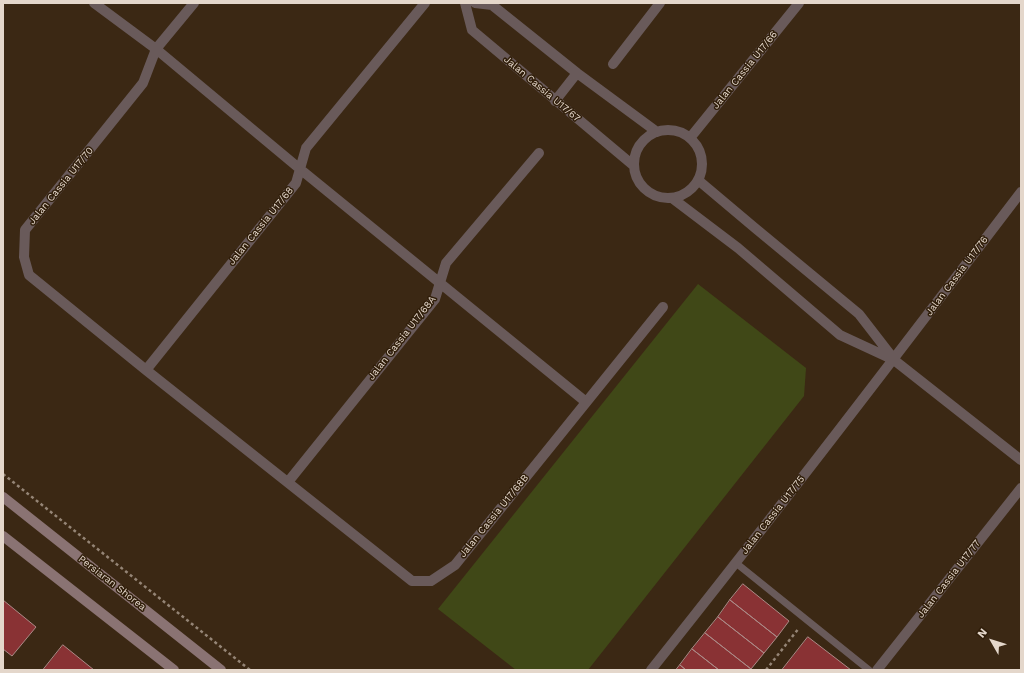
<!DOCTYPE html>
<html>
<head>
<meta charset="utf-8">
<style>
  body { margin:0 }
  #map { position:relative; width:1024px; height:673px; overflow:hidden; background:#3b2814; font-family:"Work Sans",sans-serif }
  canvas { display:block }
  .frame { position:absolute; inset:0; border:4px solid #e4d7cb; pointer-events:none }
  .north { position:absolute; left:972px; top:621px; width:40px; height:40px; -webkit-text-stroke:3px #301e0a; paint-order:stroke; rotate:309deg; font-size:11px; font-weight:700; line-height:16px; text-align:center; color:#e4d7cb }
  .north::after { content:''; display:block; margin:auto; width:14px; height:18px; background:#e4d7cb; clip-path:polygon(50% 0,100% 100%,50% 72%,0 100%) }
</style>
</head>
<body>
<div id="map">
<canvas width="1024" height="673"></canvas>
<div class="frame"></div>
<div class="north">N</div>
</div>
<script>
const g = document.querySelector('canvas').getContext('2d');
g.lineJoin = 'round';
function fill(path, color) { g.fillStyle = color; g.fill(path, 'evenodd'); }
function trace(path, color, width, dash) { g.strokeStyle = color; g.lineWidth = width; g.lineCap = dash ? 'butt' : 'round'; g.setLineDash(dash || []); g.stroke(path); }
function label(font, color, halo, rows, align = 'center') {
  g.font = font + ' "Work Sans",sans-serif'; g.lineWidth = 3; g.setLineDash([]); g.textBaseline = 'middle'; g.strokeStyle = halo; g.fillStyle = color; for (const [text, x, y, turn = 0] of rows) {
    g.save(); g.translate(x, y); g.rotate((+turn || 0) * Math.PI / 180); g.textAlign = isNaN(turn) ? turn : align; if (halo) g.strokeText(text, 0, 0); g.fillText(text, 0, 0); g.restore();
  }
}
fill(new Path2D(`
  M698,284L806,368L804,396L588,670H516L438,609Z`), '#404817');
const building = new Path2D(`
  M743,584L789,621L777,637L730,600Z
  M3,600L36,627L12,656L3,649Z
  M730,600L777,637L764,653L718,617Z
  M718,617L764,653L751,669L705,633Z
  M705,633L751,669V670H719L692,649Z
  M808,637L851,670H782Z
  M63,645L94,670H43Z
  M692,649L719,670H686L680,665Z
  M680,665L686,670H676Z`);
fill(building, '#893234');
trace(building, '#ac8a87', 1);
trace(new Path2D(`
  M3,474L250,670
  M766,670L799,628`), '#958576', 2.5, [3, 3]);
trace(new Path2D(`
  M736,563L869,670`), '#695a5a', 7);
trace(new Path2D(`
  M94,3L156,49L300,169L586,402
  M194,3L156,49L143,83L25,230L24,257L29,275L146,370L412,581H431L455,565L663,307
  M465,3L472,30L634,166
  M475,3L492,5L577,73L657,132
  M613,64L660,3
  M555,101L577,73
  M634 164a34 34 0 1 1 68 0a34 34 0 1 1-68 0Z
  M690,138L799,3
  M698,180L755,228L859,314L893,358
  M672,198L738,248L840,335L894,360L1021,460
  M146,370L296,183L306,148L425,3
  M288,482L435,299L446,263L539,153
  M651,670C777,512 899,352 1021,192
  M877,670L1021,488`), '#695a5a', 10);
trace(new Path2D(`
  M3,497L221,670
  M3,536L174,670`), '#8a7373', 10);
label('10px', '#e4d7cb', '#301e0a', [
  ["Jalan Cassia U17/66",745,70,-51],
  ["Jalan Cassia U17/67",542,89,40],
  ["Jalan Cassia U17/70",61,186,-51],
  ["Jalan Cassia U17/68",261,226,-51],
  ["Jalan Cassia U17/76",957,276,-53],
  ["Jalan Cassia U17/68A",402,338,-52],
  ["Jalan Cassia U17/75",773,515,-52],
  ["Jalan Cassia U17/68B",494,516,-51],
  ["Jalan Cassia U17/77",949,579,-52],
  ["Persiaran Shorea",112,583,38]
]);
</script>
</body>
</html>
